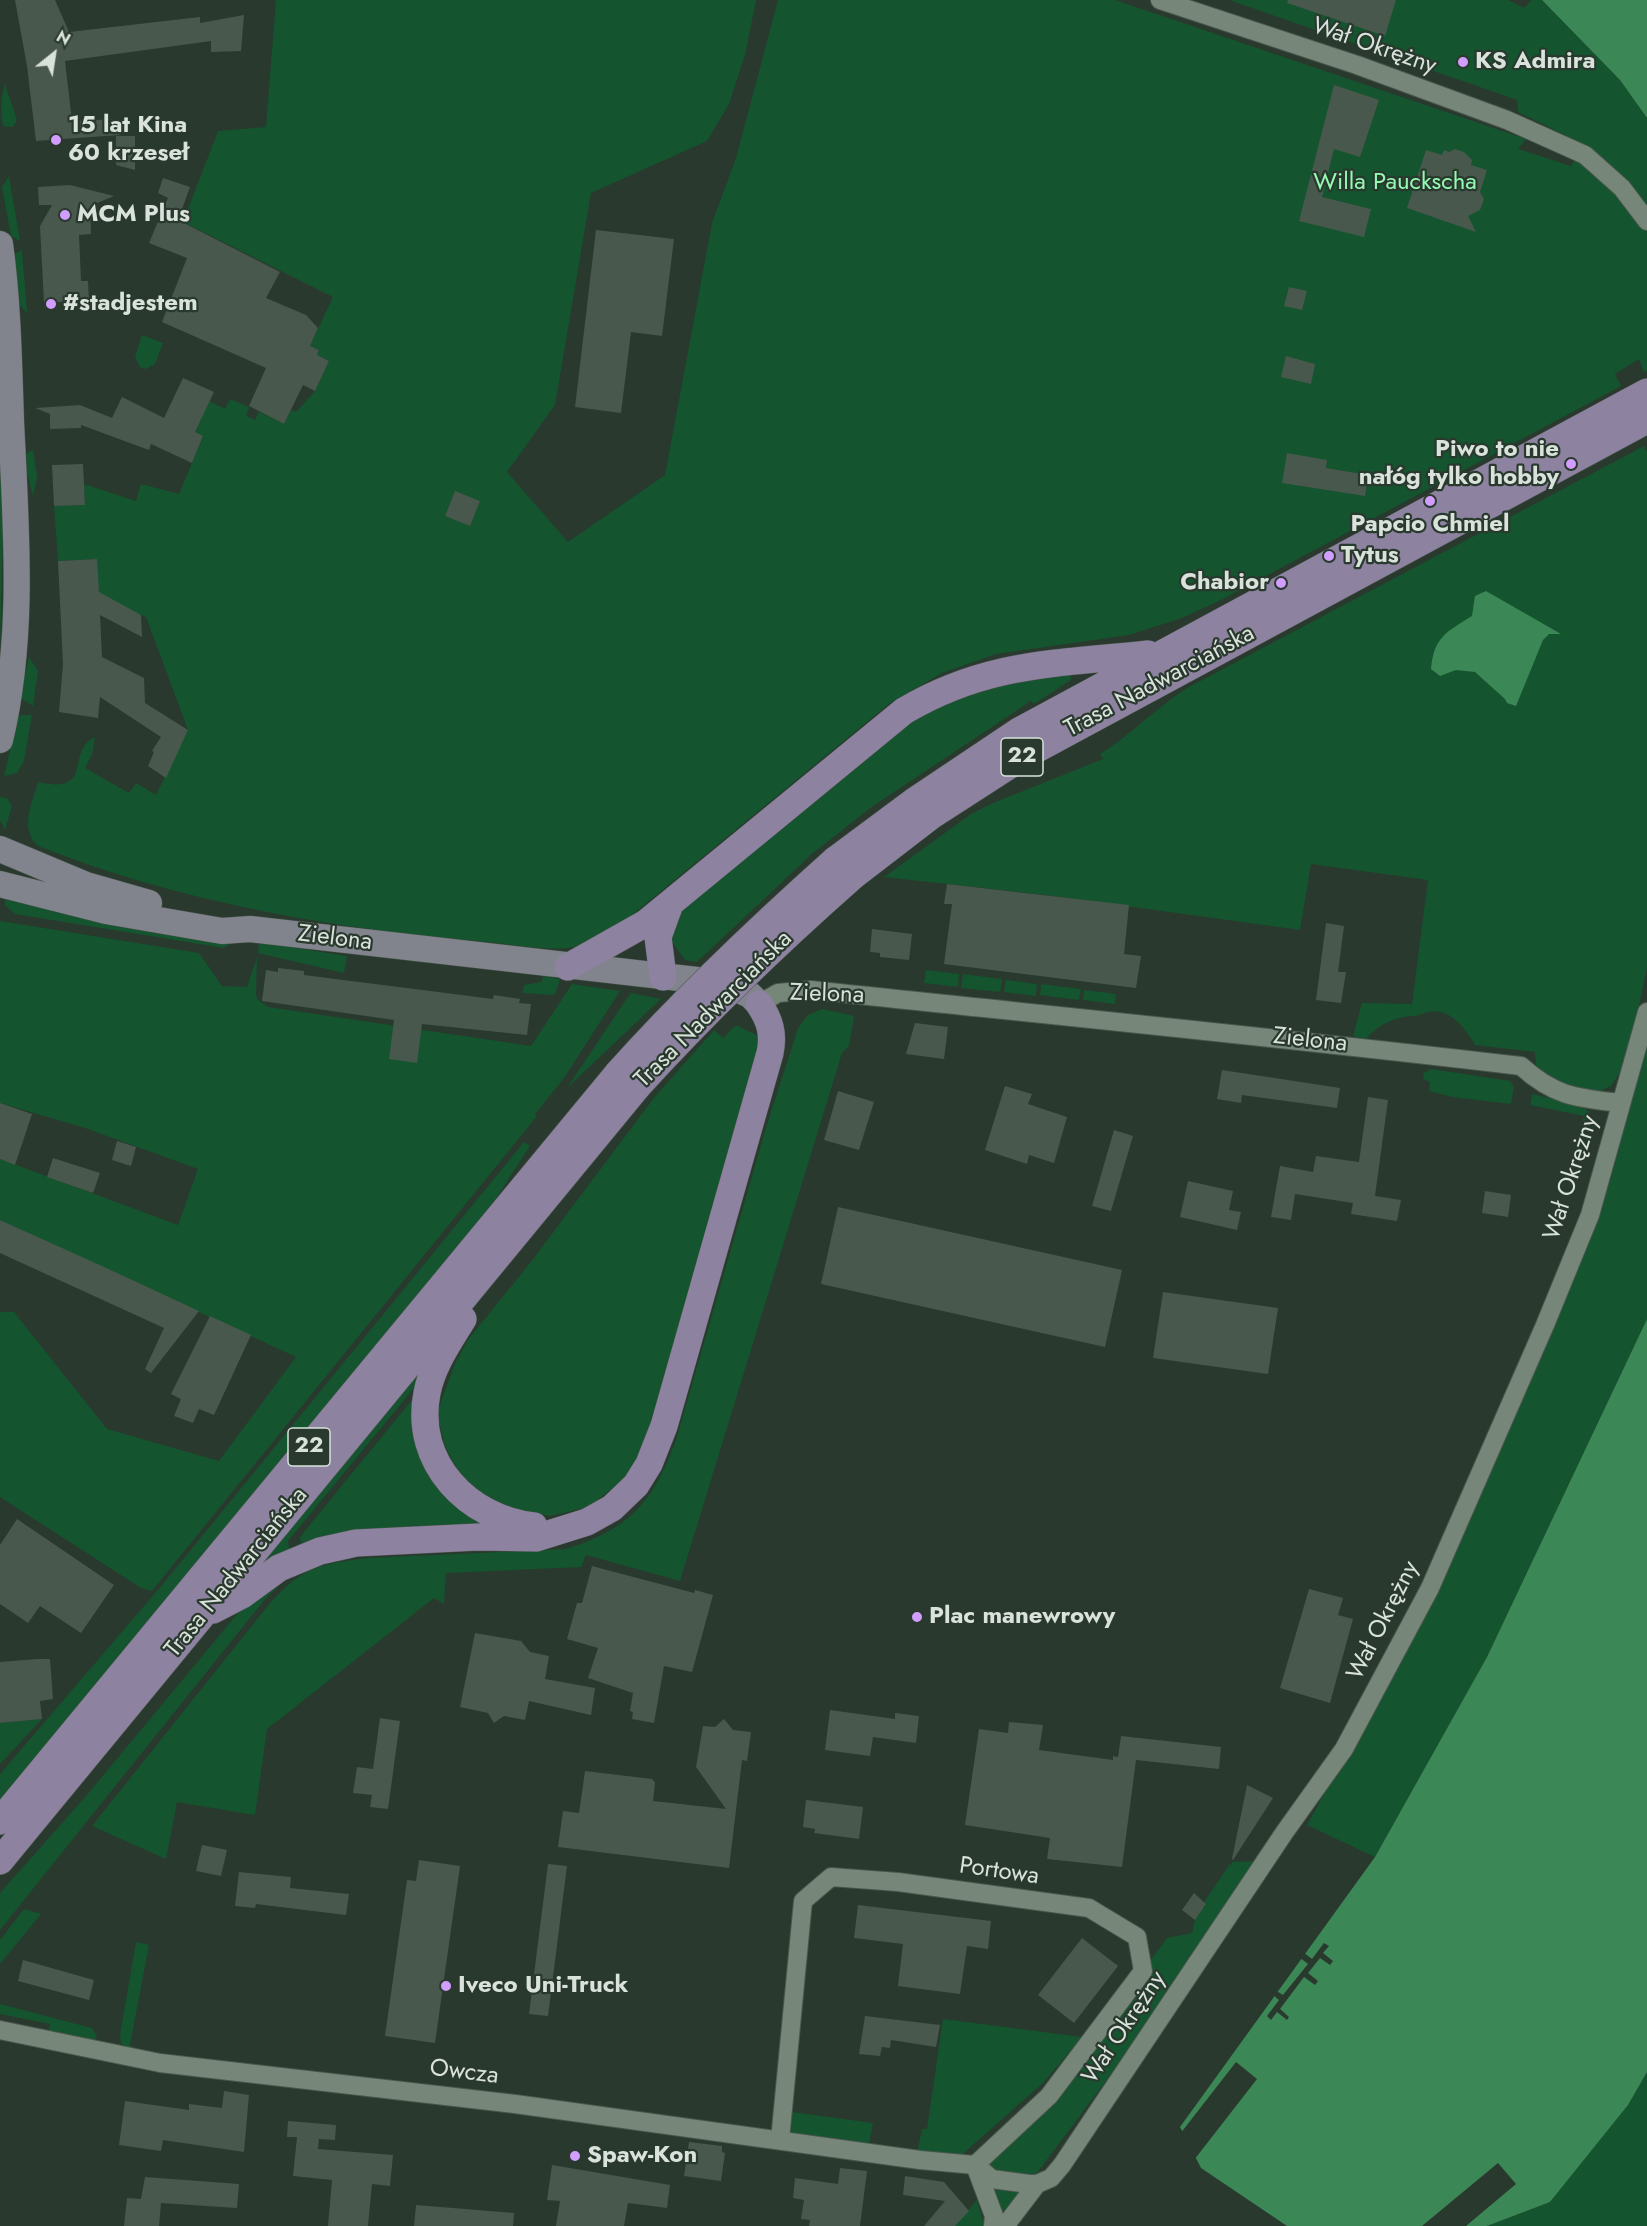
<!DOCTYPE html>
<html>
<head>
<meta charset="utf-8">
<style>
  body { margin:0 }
  #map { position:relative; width:1647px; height:2226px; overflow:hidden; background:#29392e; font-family:Jost,sans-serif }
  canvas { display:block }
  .north { position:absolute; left:24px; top:24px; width:60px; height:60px; -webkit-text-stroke:4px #29392e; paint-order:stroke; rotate:30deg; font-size:16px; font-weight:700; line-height:24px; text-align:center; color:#d9e2db }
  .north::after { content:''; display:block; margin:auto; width:21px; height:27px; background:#d9e2db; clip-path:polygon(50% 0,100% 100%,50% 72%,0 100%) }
</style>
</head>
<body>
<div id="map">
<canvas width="1647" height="2226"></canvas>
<div class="north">N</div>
</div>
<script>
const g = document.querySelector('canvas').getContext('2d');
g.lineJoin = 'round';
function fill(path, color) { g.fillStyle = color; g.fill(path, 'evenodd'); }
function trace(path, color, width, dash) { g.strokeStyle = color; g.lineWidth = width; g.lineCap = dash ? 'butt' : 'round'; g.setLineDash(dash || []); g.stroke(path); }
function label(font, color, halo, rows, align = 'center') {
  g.font = font + ' Jost,sans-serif'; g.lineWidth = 4.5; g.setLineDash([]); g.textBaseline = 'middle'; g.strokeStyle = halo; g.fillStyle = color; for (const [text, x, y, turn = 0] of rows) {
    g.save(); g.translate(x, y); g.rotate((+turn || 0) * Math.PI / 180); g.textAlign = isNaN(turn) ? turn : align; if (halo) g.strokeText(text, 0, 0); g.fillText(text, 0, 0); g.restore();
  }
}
fill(new Path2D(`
  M276,0H756L745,55L729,104L707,141L591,193L555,405L507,472L568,542L665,475L712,223L736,158L778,0H1115L1526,139L1518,149L1571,166L1577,157L1579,142L1518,112L1517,100L1229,0H1508L1524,8L1532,0H1542L1620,80L1647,118V371L1644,372L1639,359L1615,374L1621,386L1223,599L1182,618L1129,635L996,654L942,673L890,703L626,920C615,927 604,937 592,942C561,955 520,945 488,942C335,929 182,903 38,846C19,828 32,804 38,782C96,795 64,752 95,737L92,755L85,768L129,793L136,783L156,795L188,730L146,617L99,598L96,559L58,561L54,506L85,505L84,484L136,501L141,484L179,494L203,437L195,432L209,401L225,409L230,399L249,407L246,416L255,420L259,412L284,424L291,410L296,412L315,391L329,361L317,355L319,350L310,346L333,297L183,222L218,131L266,127ZM455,492L479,501L470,525L445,516Z
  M5,84L17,120L13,127L3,126C0,111 1,97 5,84Z
  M9,176L20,241L11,236L2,187Z
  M22,250L27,313L18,303L14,254Z
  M142,335L163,343L155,364L146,369L140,367L135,357Z
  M1644,446L1647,452V968L1627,1062L1611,1086L1600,1091H1571L1536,1068L1535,1052L1475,1045C1466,1030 1450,1007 1429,1012C1424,1013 1420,1015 1415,1016C1395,1017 1380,1023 1366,1039L1353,1036L1362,1003L1412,1004L1428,880L1311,864L1300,930L1046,895L884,877L971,814L993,803L1103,759L1100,754C1132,734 1157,707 1189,687Z
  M33,450L37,477L33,496L27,473L26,454Z
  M0,467L3,529L0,651Z
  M29,657L38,671L33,706L20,698Z
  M1070,673L1071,680L1034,704L1031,701L873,806L813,853L697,962L685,960L668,936L676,916L897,732L921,716L972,690Z
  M21,715H32L24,761L17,773L4,776L18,717Z
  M0,797L7,798L12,806L5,830L0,820Z
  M4,893L231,943L224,948L15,914L5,905Z
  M0,921L199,953L222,986L247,987L257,957L256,995L258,1000L268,1007L531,1046L572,984L620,991L564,1078L535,1114L537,1116L152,1591L141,1588L0,1497V1312H14L107,1429L219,1461L296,1357L0,1220V1159L178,1225L198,1169L88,1129L0,1103Z
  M259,942L347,956L344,973L258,953Z
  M926,970L959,974L958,987L924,983Z
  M963,974L1002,979L1000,992L961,988Z
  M544,976L560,979L555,995L522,993L524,985L541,982Z
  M1006,980L1037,984L1036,996L1004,992Z
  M1041,984L1081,989L1079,1000L1040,995Z
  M1084,990L1116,994L1115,1004L1083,1000Z
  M631,993L661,999L567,1088L627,998Z
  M822,1009L854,1016L849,1046L842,1053L680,1581L586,1555L581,1567L446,1573L444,1604L434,1598L267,1729L255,1815L177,1802L166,1859L92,1826L270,1603C302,1567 322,1563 369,1558L566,1549C630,1529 653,1502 676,1440L765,1131L798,1028L808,1015Z
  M736,1025L758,1036L757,1052L649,1433L637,1463L620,1482L589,1507L550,1516L499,1506L461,1477L445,1446L437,1413L454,1366L467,1341L530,1263L653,1099L714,1030L723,1038Z
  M1647,1040V1319L1487,1657L1375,1857L1307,1825L1418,1623L1468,1523L1574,1279L1611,1179Z
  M1431,1069L1510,1081L1514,1087L1511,1104L1452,1097L1429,1091L1430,1082L1423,1079L1424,1073Z
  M1532,1094L1580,1105L1590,1113L1581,1127L1584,1116L1530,1105Z
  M524,1142L530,1146L495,1200L0,1803V1774L162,1585Z
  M422,1369L418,1383L288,1541L290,1551L259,1567Z
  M411,1401H416L491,1528L301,1546L300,1537Z
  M292,1573L266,1598L0,1930V1893L86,1796L253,1595Z
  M42,1719L0,1764V1723Z
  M1261,1861L1166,2001L1037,2173C1014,2182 997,2175 975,2165L1049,2096L1167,1938L1192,1933L1195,1920L1206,1904L1204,1902L1230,1864L1232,1865L1231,1862Z
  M24,1909L41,1914L0,1964V1940Z
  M136,1942L149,1945L130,2045L133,2046L129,2051L121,2043L120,2035Z
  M0,2004L92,2028L97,2037L93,2041L48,2031L50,2024L0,2014Z
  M943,2019L1082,2037L1044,2082L956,2160L917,2153L922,2129H927Z
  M1647,2072V2226H1487L1550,2202L1628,2105Z
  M785,2111L873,2123L868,2148L782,2133Z
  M991,2181L1022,2189L1006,2212H1001Z
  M977,2200L984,2226H955Z`), '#14542f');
fill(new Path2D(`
  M1542,0H1647V118L1620,80Z
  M1486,591L1561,634H1549L1543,640L1516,706L1507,703L1505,699L1475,672L1456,670L1440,676L1431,669C1434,636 1447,632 1472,616L1475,596Z
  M1647,1319V2072L1628,2105L1550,2202L1487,2226H1287L1201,2168L1180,2127L1375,1857L1487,1657Z`), '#3c8756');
fill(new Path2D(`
  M1324,1943L1329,1946L1323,1953L1333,1961L1330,1965L1320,1958L1308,1973L1318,1981L1315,1985L1304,1977L1280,2009L1289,2017L1287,2020L1277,2012L1271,2020L1267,2016L1279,2000L1272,1994L1275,1990L1283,1995L1308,1964L1299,1957L1303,1952L1312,1959Z
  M1236,2062L1257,2079L1194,2160L1180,2134Z
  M1498,2163L1516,2184L1466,2226H1422Z`), '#29392e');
fill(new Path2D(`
  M15,0H55L69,32L200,17V23L244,15L241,51L211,52V41L65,61L72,121L119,119L120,135L36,141L27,66Z
  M1288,0H1396L1385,36L1287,3Z
  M1334,85L1379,100L1360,157L1334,149L1322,197L1371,209L1364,237L1299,221Z
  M116,136H135V170L116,165Z
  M1455,149L1464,152L1472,160L1471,165L1487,170L1480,192L1484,199L1480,210L1468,216L1476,232L1407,208L1426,150L1442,155L1444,150L1449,152Z
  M163,178L190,187L178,220L280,272L266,298L306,315L318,328L310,346L319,350L317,355L329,361L315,391L303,385L284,424L249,406L266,368L162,322L187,258L149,243L168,198L158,193Z
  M70,185L114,196L90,206L91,234L79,235L81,281H88L89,300L44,303L40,226L52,205H39L38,187Z
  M596,230L674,239L662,336L631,332L621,413L575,407Z
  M1289,287L1307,291L1302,310L1284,306Z
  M1286,356L1315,364L1311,384L1281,377Z
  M183,378L214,392L195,432L203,436L192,463L151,444L149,450L81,425V428L50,429V414L35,408L80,405L112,418L122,397L164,418Z
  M1287,453L1327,460L1326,468L1368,475L1365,496L1282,483Z
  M83,464L85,505L54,506L52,465Z
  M455,491L480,501L470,526L445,516Z
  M97,559L99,592L141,615L142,637L100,615L102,657L144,678L145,703L188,730L166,778L148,766L154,752L152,751L161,737L100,697L98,718L59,712L63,664L58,561Z
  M947,884L1129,905L1124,954L1141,956L1136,988L944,964L952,904H944Z
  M1326,923L1344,926L1338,972H1346L1341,1003L1316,1000Z
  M872,929L912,934L909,960L880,957V953L870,952Z
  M278,968L304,971V975L493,999L494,995L520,999L519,1003L531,1004L527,1035L422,1024L417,1063L389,1059L394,1020L262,1001L266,970L278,972Z
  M915,1023L948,1027L944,1059L906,1054Z
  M1222,1070L1340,1088L1337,1108L1242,1095L1241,1103L1217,1099Z
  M1005,1086L1032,1094L1028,1104L1067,1117L1054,1163L1029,1155L1027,1164L985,1150Z
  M838,1091L874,1102L859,1150L824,1140Z
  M1368,1097L1388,1100L1375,1196L1401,1200L1397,1221L1351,1214L1353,1203L1295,1194L1291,1220L1271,1217L1280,1166L1313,1172L1316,1156L1359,1162Z
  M0,1103L32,1114L15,1165L0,1159Z
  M1114,1130L1133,1136L1111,1211L1092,1206Z
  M117,1141L136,1147L131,1166L112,1160Z
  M53,1158L100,1173L93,1193L47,1177Z
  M1188,1181L1233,1191L1229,1210L1241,1212L1237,1230L1180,1217Z
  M1485,1191L1511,1195L1508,1217L1482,1213Z
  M838,1207L1122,1270L1105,1347L821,1284Z
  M0,1220L102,1266L199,1311L151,1373L145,1369L164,1328L0,1253Z
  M1163,1292L1278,1308L1268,1374L1153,1358Z
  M210,1316L251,1335L214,1415L199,1409L193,1423L174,1416L181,1399L171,1394Z
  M17,1519L114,1585L81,1633L40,1606L28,1623L0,1604V1545Z
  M592,1566L694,1593L695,1590L713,1595L692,1672L664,1666L654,1723L632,1719L633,1712L630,1711L633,1693L588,1678L598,1648L567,1639L577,1603H582Z
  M1309,1589L1343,1598L1338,1615L1353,1619L1330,1703L1280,1688Z
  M475,1633L521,1641L530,1652L549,1656L545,1679L595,1688L591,1715L529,1701L525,1720L504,1716L494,1723L488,1713L460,1707Z
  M37,1659H50L53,1699L40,1701L42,1719L0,1723V1662Z
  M830,1710L895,1719V1713L919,1716L916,1743L873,1737L870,1756L825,1750Z
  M380,1718L400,1721L388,1809L370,1807L372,1795L353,1793L357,1767L373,1769Z
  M724,1719L733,1730L751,1732L747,1761L742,1760L729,1868L558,1847L563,1811L579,1813L585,1771L652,1779L655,1782L653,1801L726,1809L696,1767L703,1726L715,1727Z
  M1009,1722L1043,1725L1039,1750L1113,1760V1756L1118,1757L1121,1736L1221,1747L1219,1769L1136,1760L1122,1867L1047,1859L1050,1838L965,1825L979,1729L1008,1733Z
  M1247,1785L1273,1798L1233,1860L1232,1859Z
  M806,1800L863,1807L859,1839L814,1833L815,1829L803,1827Z
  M202,1845L227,1850L221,1876L196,1871Z
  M419,1860L460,1866L435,2043L385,2036L407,1880L416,1881Z
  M548,1864L567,1866L548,2016L529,2014Z
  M239,1872L291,1877L290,1888L349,1894L346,1915L256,1904L255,1908L235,1906Z
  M1194,1893L1206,1904L1195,1920L1182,1910Z
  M858,1905L991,1921L988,1949L967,1946L960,1994L898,1986L903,1944L854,1938Z
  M1082,1938L1118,1966L1074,2023L1038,1995Z
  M23,1960L94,1980L89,2000L18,1981Z
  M865,2016L940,2025L936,2047L891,2040L890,2048L882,2047L880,2056L859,2054Z
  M224,2091L249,2095L244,2152L163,2140L161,2151L119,2145L125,2101L189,2110V2104L222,2108Z
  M288,2121L336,2125L335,2140L319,2139L318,2149L393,2155L390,2186L372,2184L368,2226H328L332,2180L293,2176L297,2137H287Z
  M689,2142L722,2146V2152L725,2153L721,2181L684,2176Z
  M552,2165L670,2185L667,2208L628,2203L624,2226H556L560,2201L547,2200Z
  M840,2168L867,2171L860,2226H809L810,2220L801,2219L804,2200L793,2198L795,2178L838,2184Z
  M905,2176L944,2182L969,2211L955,2226H924L945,2201L903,2195Z
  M145,2177L239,2184L237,2208L161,2203L159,2226H124L127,2198L141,2199Z
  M416,2205L514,2213L513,2226H414Z`), '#48584c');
const street = new Path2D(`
  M1160,0L1357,65L1507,120L1585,155L1622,188L1647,221
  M759,1004L778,993L811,990C1047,1015 1284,1038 1521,1066C1555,1097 1578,1098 1621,1103
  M0,2030L160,2063L515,2104L920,2160L975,2165L992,2179L1029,2184H1037L1051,2178L1062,2165L1284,1833L1344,1749L1430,1588L1545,1325L1590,1215L1647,1012
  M780,2140L803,1901L831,1877L898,1882L1089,1908L1137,1937L1143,1971L1049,2096L975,2165L994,2216L993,2226
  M1005,2226L1037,2184`);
const secondary = new Path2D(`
  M0,244C8,302 9,362 11,421C16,527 25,636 0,740
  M0,849L86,885L149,903
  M0,884L106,911L222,931L250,929L723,983L750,995L759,1004`);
const primary = new Path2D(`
  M835,860L913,802L1019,731L1647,392
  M853,876L931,816L1024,756L1647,420
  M568,967L646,923L904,711C987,662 1056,664 1148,654
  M663,977L658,937L670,904
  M463,1319C449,1342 432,1366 427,1393C413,1463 469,1519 534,1526
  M213,1610L242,1595L279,1568L320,1551L356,1543L478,1537L536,1538L587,1522L612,1508L636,1485L649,1464L664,1426L770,1053C774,1034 770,1020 759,1004
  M0,1821L618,1073
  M0,1861L638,1086`);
trace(street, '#4a564d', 20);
trace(secondary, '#4a564d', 27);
trace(primary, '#4a564d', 28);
trace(street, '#76877a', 18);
trace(secondary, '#82848d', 26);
trace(primary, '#8d82a0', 27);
const primaryBridge = new Path2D(`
  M618,1073C686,997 759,928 835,860
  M638,1086C706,1011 777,943 853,876`);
trace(primaryBridge, '#4a564d', 28, []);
trace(primaryBridge, '#8d82a0', 27);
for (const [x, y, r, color] of [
  [1463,62,6,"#d19dfe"],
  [56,140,6,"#d19dfe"],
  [65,215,6,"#d19dfe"],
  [51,304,6,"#d19dfe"],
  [1571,464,6,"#d19dfe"],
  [1430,501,6,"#d19dfe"],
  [1329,556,6,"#d19dfe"],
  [1281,583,6,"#d19dfe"],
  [917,1617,6,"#d19dfe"],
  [446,1986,6,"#d19dfe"],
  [575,2156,6,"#d19dfe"]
]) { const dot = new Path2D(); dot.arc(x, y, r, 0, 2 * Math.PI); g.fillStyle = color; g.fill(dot); trace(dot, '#29392e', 2); }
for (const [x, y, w] of [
  [1022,757,42],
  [309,1447,42]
]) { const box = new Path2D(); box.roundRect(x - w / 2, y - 19, w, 38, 4.5); g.fillStyle = '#29392e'; g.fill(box); trace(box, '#d9e2db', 1.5); }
label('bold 22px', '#d9e2db', null, [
  ["22",1022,757],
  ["22",309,1447]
]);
label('24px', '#d9e2db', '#29392e', [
  ["Wał Okrężny",1374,47,19],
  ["Trasa Nadwarciańska",1160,682,-28],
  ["Zielona",335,939,7],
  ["Zielona",827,995,2],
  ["Trasa Nadwarciańska",714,1010,-45],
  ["Zielona",1310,1041,6],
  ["Wał Okrężny",1572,1178,-72],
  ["Trasa Nadwarciańska",237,1573,-51],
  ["Wał Okrężny",1384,1621,-63],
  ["Portowa",999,1872,8],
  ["Wał Okrężny",1125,2028,-56],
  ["Owcza",464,2073,7]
]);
label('bold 24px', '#d9e2db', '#29392e', [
  ["KS Admira",1475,62],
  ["15 lat Kina",68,126],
  ["60 krzeseł",68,154],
  ["MCM Plus",77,215],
  ["#stadjestem",63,304],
  ["Piwo to nie",1559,450,"right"],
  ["nałóg tylko hobby",1559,478,"right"],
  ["Papcio Chmiel",1430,525,"center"],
  ["Tytus",1341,556],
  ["Chabior",1269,583,"right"],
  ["Plac manewrowy",929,1617],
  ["Iveco Uni-Truck",458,1986],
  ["Spaw-Kon",587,2156]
], 'left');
label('24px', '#94fab4', '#29392e', [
  ["Willa Pauckscha",1395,183]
]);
</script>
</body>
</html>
